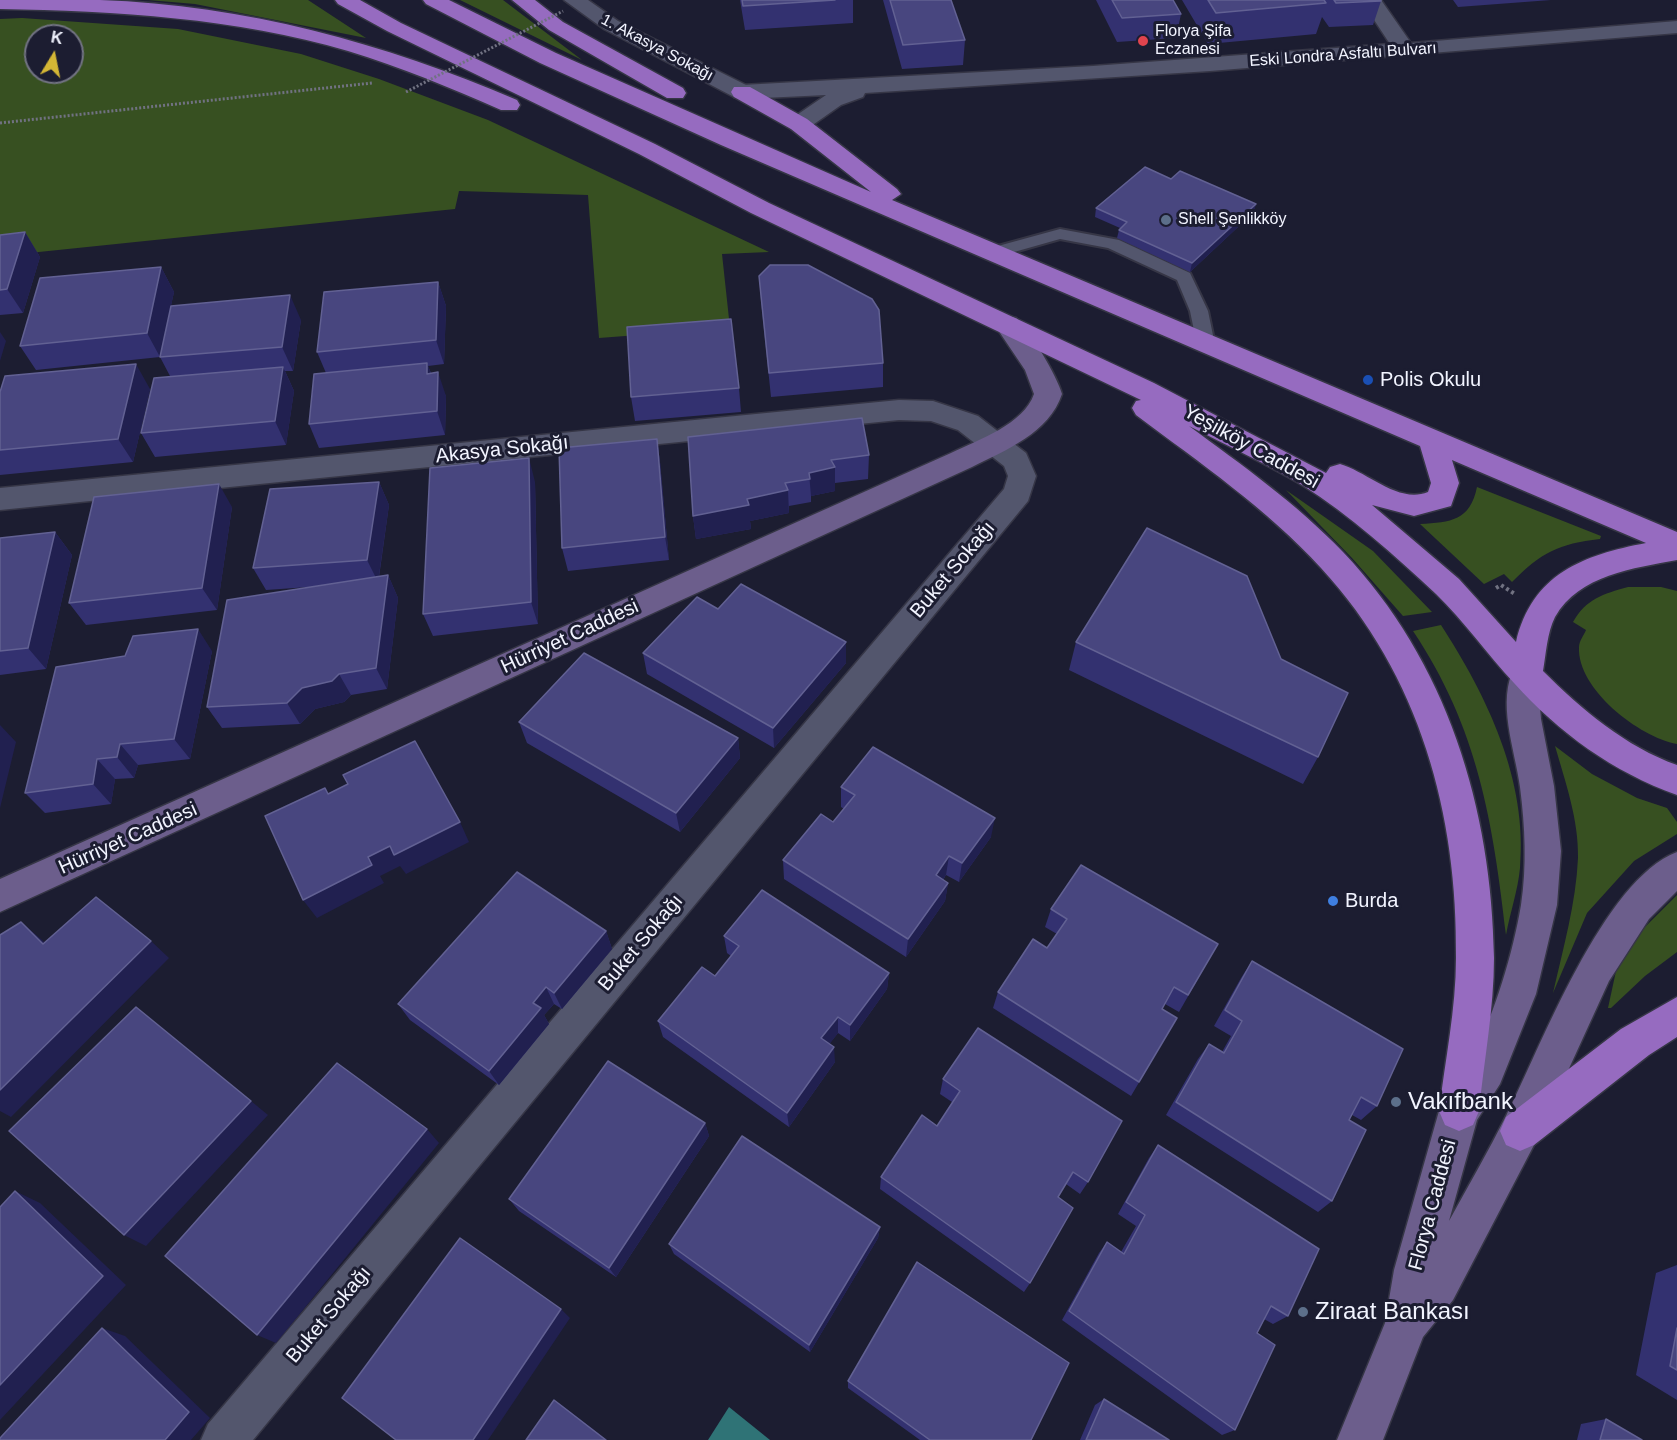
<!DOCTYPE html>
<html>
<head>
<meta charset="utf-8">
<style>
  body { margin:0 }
  #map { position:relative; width:1677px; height:1440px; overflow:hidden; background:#1c1d31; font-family:Arial,sans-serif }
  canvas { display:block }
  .north { position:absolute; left:24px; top:24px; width:60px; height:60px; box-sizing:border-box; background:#1c1d31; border:2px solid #727383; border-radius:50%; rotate:10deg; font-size:16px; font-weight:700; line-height:24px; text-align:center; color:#f2f4ff }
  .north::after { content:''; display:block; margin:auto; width:21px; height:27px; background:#d4b635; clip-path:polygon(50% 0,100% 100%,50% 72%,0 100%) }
</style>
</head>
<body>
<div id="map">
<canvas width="1677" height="1440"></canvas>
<div class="north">K</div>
</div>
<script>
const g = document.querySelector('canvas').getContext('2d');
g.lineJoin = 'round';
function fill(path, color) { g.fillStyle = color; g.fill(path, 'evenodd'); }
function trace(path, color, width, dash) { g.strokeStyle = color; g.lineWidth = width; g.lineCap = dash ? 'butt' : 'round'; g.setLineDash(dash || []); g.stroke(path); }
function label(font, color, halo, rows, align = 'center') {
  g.font = font + ' Arial,sans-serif'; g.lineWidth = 6; g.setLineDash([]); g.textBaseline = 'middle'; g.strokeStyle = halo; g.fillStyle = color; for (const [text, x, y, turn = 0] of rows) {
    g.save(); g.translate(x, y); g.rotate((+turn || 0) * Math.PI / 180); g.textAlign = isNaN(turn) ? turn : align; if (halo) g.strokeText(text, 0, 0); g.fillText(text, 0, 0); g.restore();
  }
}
fill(new Path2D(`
  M148,0H308L366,38L195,4Z
  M460,0H503L582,60Z
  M22,18L178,29L301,54L379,79L488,120L769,252L722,254L730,328L599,338L588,195L459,191L455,209L0,256V19ZM36,36H72V72H36Z
  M1477,487L1601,536L1600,539C1558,544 1542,552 1512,582L1504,574L1484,584L1420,524C1451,522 1470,521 1477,487Z
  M1286,490L1373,551L1432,612L1403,616L1352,558Z
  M1628,587H1661L1677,591V744C1639,737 1577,689 1579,647C1579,641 1584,635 1586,630L1573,622C1586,599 1603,594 1628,587Z
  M1441,625C1487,696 1528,780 1520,868C1518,890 1510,913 1506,935C1493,822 1478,728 1413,631Z
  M1555,746L1592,774L1637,798L1667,808L1677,822V834L1634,861L1587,913L1553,993C1563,949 1576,903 1578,858C1579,820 1565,781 1555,746Z
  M1677,895V952L1645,976L1611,1008H1608L1616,971L1641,931Z`), '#375021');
fill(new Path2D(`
  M729,1407L770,1440H708Z`), '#2f7376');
const service = new Path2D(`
  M1060,229L1119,240L1190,273L1208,311L1215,345L1212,349H1200L1197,345L1190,311L1177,280L1108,248L1060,239L993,258L985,253L987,249Z`);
const minor = new Path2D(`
  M564,0H588L618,21L750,87L753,92L750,97H734L604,29Z
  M899,400L933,401L978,416L1026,453L1036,476L1028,501L253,1440H201L208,1424L1004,489L1008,476L1004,466L958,430L931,421L899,420L0,510V488Z`);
const tertiary = new Path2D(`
  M1361,0H1381L1411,43L1677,21V33L1210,71L865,93L863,97L841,105L807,129H791L788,124L791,119L826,95L742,99L734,97L731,92L734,87L742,85L1093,66L1390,44Z`);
const secondary = new Path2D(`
  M1007,315C1008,316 1016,318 1016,318C1029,328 1058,378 1062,394C1049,433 1006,450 972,467L0,912V879L951,453C978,440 1024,424 1034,394L1025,370L994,324L998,318Z
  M1526,662L1537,666L1542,675L1539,696L1541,719L1554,786L1561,851L1557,905L1536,994L1500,1084L1477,1120L1449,1221C1468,1186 1488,1152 1506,1116C1541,1047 1603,880 1677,852V891L1649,919L1609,981L1534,1145L1453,1300L1423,1337L1383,1440H1337L1385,1323L1394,1270L1439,1111C1447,1091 1462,1076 1472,1057C1495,1013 1513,953 1521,905C1527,866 1525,826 1520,787C1515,749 1496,702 1515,666Z`);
const trunk = new Path2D(`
  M0,0C33,0 67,0 100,0C245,5 384,43 517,100L520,105L517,110H501C451,88 401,67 348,51C235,18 117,11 0,9Z
  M335,0H360L401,23L655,144L769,203L1154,383L1326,473L1330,467L1340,464C1368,472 1398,504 1428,492L1431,483L1420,446L721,145L540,63L426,4L423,0H449L556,53L871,192L791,129L734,97L731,92L734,87H750L807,119L897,189L901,194L892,200L1677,532V560C1634,568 1579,575 1555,617C1547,633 1546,654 1543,671C1581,709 1626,747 1677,765V795C1613,772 1559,733 1514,683C1487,654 1464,621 1436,594C1394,555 1350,515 1302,485C1265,463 1226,445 1189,426C1242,465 1297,504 1343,552C1447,661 1492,809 1494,958C1494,1009 1484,1060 1479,1111L1473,1125L1459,1131L1445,1125L1439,1111C1445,1060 1456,1009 1456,958C1458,815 1420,675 1321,568C1267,509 1200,463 1136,415L1132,408L1136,401L1141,400L751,213L639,154L387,31L338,4ZM1452,460L1646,543C1583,555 1532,574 1516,642L1459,579L1372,505L1414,516L1451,506L1459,483Z
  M512,0H535L563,22L683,88L686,93L683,98H667L549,30Z
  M1677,997V1037L1649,1055L1534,1145L1520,1151L1506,1145L1500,1131L1506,1117L1621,1029Z`);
trace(service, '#363646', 4);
trace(minor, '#363646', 3);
trace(tertiary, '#363646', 3);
trace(secondary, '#363646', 3);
trace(trunk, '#363646', 3);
trace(new Path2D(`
  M0,123L372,83`), '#717282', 3, [2, 2]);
trace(new Path2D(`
  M1496,588L1501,585L1515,594`), '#717282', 4, [3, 3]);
fill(service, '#53566d');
fill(minor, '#53566d');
fill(tertiary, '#53566d');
fill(secondary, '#6c5e8c');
fill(trunk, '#966bc0');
trace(new Path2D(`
  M406,92L563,11`), '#717282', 3, [2, 2]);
fill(new Path2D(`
  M740,0H853V23L745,30Z
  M883,0H951L965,40L963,65L902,69Z
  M1096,0H1173L1181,14L1176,38L1117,42Z
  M1182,0H1381V1L1373,25L1329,27L1322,17L1316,34L1208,44Z
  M1453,0H1551L1458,7Z
  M1171,179L1256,204L1253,213L1190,272L1117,238L1119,230L1120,228L1095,217L1096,208Z
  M25,232L40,257L23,313L0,315V235Z
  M161,267L174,292L164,337L301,320L293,371H285L294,391L286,445L155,457L141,433L170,376L160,357L36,370L20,346Z
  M759,276L883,363V387L771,397L761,301Z
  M438,282L446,306L444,364L428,366L431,373L446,396L445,435L319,448L309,424L326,373L317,352Z
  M739,388L741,412L635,421L631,397Z
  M150,389L133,462L0,475V392Z
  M688,437L869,455L868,479L835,483V491L811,496V502L789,506V513L750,521L751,529L696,539L693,516Z
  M657,439L660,462L669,560L568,571L562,548Z
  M379,482L389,505L379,577L388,575L398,598L387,689L351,695L344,702L315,709L300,724L222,728L207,707L309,587L266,590L253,568Z
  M535,482L538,624L433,636L423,614Z
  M232,507L217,610L86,625L69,603Z
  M55,532L72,555L46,669L0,675V538Z
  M718,609L846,642V663L774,748L647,674L643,653Z
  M1076,642L1318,757L1303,784L1069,670Z
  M212,651L190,759L138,765L134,778L115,779L111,804L45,813L25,793L125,656Z
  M519,722L738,738L740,758L680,832L527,743Z
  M841,787L991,837L959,882L946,875L943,880L948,883L945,901L906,957L784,879L783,860L833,822L844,809L841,807Z
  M1051,909L1218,944L1179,1012L1165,1004L1162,1009L1177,1018L1131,1096L993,1008L998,992L1047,948L1057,934L1045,927Z
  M606,931L612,949L562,1009L554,1004L544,1015L549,1024L499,1085L410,1020L398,1004Z
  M724,936L889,973L887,989L850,1041L838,1033L829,1044L835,1062L789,1127L663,1037L658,1021L715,976L731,956L727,953Z
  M1252,961L1377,1106L1361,1120L1352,1115L1349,1120L1332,1201L1318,1212L1166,1115L1198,1059L1209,1044L1222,1052L1231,1036L1214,1026L1241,978Z
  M978,1028L1088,1182L1080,1194L1066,1184L1058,1197L1030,1283L1024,1292L880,1189L881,1177L937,1126L952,1102L940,1094L943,1079Z
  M705,1123L709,1136L616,1277L519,1211L509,1199Z
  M1158,1145L1288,1316L1273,1324L1264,1319L1257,1333L1235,1430L1222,1435L1062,1320L1099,1253L1107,1242L1121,1252L1136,1226L1118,1214L1149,1158Z
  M880,1227L878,1238L810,1352L674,1254L669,1244Z
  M1677,1265V1400L1636,1375L1656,1273Z
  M848,1381L1031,1440H920L848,1388Z
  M1104,1399L1169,1440H1080L1095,1405Z
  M1606,1419L1642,1440H1577L1581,1424Z`), '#333170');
fill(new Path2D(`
  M1256,204L1253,213L1190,272L1192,263Z
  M25,232L40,257L23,313L7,289Z
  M161,267L174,292L160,357L147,333Z
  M438,282L446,306L444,364L436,340Z
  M290,295L301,320L293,371L282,347Z
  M0,332L6,341L0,361Z
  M427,363L436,387L427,374Z
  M136,364L150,389L133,462L118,439Z
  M283,367L294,391L286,445L275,421Z
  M438,372L446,396L445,435L437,411Z
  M657,439L660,462L669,560L665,537Z
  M529,458L535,482L538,624L531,602Z
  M835,467V491L811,496L809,473Z
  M379,482L389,505L378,582L367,560Z
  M219,484L232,507L217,610L202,588Z
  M788,490L789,513L750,521L751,529L696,539L693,516L747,499Z
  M55,532L72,555L46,669L28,648Z
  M388,575L398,598L387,689L376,668Z
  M198,629L212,651L190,759L174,739Z
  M846,642V663L774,748L773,728Z
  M339,674L351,695L344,702L315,709L300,724L287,703L302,688Z
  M0,725L16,742L0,808Z
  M738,738L740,758L680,832L676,813Z
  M120,744L138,765L134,778L117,757Z
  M97,759L115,779L111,804L93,784Z
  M995,818L991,837L959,882L962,863Z
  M460,822L469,842L406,874L400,866L380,876L384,883L317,918L303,900L368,857L390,846Z
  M949,856L946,875L933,894L936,875Z
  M948,883L945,901L906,957L908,939Z
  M21,922L42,940L64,961L43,944Z
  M606,931L612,949L562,1009L554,993Z
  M151,941L169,958L11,1117L0,1111V1090Z
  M889,973L887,989L850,1041V1025Z
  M546,987L554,1004L544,1015L549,1024L499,1085L489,1071L533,1003Z
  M838,1017V1033L822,1054L821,1038Z
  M834,1047L835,1062L789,1127L787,1113Z
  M251,1101L268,1115L146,1246L124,1235Z
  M705,1123L709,1136L616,1277L609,1268Z
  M427,1129L439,1143L276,1343L257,1335Z
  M15,1191L40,1203L126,1285L0,1420V1385Z
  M880,1227L878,1238L810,1352L809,1345Z
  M561,1309L570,1318L488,1440H473Z
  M102,1328L125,1336L210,1418L191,1440H165Z
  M554,1400L563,1406L607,1440H606Z`), '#212050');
const building = new Path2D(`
  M742,0H835L743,6Z
  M890,0H951L965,40L903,45Z
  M1112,0H1173L1181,14L1122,18Z
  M1208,0H1324L1326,3L1216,13Z
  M1334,0H1381V1L1336,3Z
  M1145,167L1171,179L1180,171L1256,204L1192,263L1119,230L1127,222L1096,208Z
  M25,232L7,289L0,290V235Z
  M770,265H808L872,299L879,310L883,363L769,373L759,276Z
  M161,267L147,333L20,346L40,278Z
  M438,282L436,340L317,352L324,292Z
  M290,295L282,347L160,357L171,306Z
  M731,319L739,388L631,397L627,327Z
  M427,363V374L438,372L437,411L309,424L314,374Z
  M136,364L118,439L0,450V392L5,376Z
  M283,367L275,421L141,433L154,378Z
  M862,418L869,455L831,460L835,467L809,473L810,479L785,483L788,490L747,499L749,505L693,516L688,437Z
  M657,439L665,537L562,548L559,448Z
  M529,458L531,602L423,614L430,468Z
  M379,482L367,560L253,568L270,489Z
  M219,484L202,588L69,603L94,497Z
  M1147,528L1247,576L1281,659L1348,693L1318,757L1076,642Z
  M55,532L28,648L0,651V538Z
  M388,575L376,668L339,674L332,681L302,688L287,703L207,707L227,600Z
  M741,584L846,642L773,728L643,653L697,597L718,609Z
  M198,629L174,739L120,744L117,757L97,759L93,784L25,793L56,667L125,656L133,636Z
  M584,653L738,738L676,813L519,722Z
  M415,741L460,822L394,855L390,846L368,857L372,865L303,900L265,816L325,788L328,794L348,784L343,775Z
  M873,747L995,818L962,863L949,856L936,875L948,883L908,939L783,860L821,814L833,822L855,795L841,787Z
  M1081,865L1218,944L1188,995L1174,987L1162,1009L1177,1018L1139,1082L998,992L1033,939L1047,948L1067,919L1051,909Z
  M517,872L606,931L554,993L546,987L533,1003L541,1008L489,1071L398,1004Z
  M762,890L889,973L850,1025L838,1017L821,1038L834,1047L787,1113L658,1021L702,967L715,976L739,946L724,936Z
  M96,897L151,941L0,1090V935L21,922L43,944Z
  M1252,961L1403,1049L1377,1106L1361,1097L1349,1120L1366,1130L1332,1201L1176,1102L1209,1044L1224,1053L1242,1021L1225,1010Z
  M136,1007L251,1101L124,1235L9,1131Z
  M978,1028L1122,1121L1088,1182L1073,1172L1058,1197L1073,1208L1030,1283L881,1177L922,1115L937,1126L960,1091L943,1079Z
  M608,1061L705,1123L609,1268L509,1199Z
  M337,1063L427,1129L257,1335L165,1256Z
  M742,1136L880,1227L809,1345L669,1244Z
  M1158,1145L1319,1249L1288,1316L1271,1306L1257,1333L1275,1345L1235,1430L1069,1311L1107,1242L1124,1254L1145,1215L1126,1202Z
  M15,1191L103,1276L0,1385V1207Z
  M460,1238L561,1309L473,1440H396L342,1398Z
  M917,1262L1069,1363L1031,1440H930L848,1381Z
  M102,1328L189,1412L165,1440H0V1438Z
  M1677,1328V1370L1670,1366Z
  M1104,1399L1169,1440H1086Z
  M554,1400L606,1440H526Z
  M1606,1419L1642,1440H1600Z`);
fill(building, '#48467f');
trace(building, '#626193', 1.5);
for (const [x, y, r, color] of [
  [1143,41,6,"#e0444e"],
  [1166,220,6,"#5c6f8a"],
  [1368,380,6,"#1a4fb4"],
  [1333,901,6,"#3f7fe0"],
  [1396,1102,6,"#5c6f8a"],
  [1303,1312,6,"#5c6f8a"]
]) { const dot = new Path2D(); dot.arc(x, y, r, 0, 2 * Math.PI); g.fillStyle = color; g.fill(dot); trace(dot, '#1c1d31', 2); }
label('16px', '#f2f4ff', '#1c1d31', [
  ["Florya Şifa",1155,32],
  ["Eczanesi",1155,50],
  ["Shell Şenlikköy",1178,220]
], 'left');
label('16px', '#f2f4ff', '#1c1d31', [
  ["1. Akasya Sokağı",657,48,28],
  ["Eski Londra Asfaltı Bulvarı",1343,55,-4]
]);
label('20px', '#f2f4ff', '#1c1d31', [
  ["Polis Okulu",1380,380],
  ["Burda",1345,901]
], 'left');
label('20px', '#f2f4ff', '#1c1d31', [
  ["Yeşilköy Caddesi",1251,447,29],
  ["Akasya Sokağı",502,450,-6],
  ["Buket Sokağı",953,570,-50],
  ["Hürriyet Caddesi",570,637,-25],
  ["Hürriyet Caddesi",128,839,-24],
  ["Buket Sokağı",641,943,-50],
  ["Florya Caddesi",1433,1205,-75],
  ["Buket Sokağı",329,1315,-50]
]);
label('24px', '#f2f4ff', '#1c1d31', [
  ["Vakıfbank",1408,1102],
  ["Ziraat Bankası",1315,1312]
], 'left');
</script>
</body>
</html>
